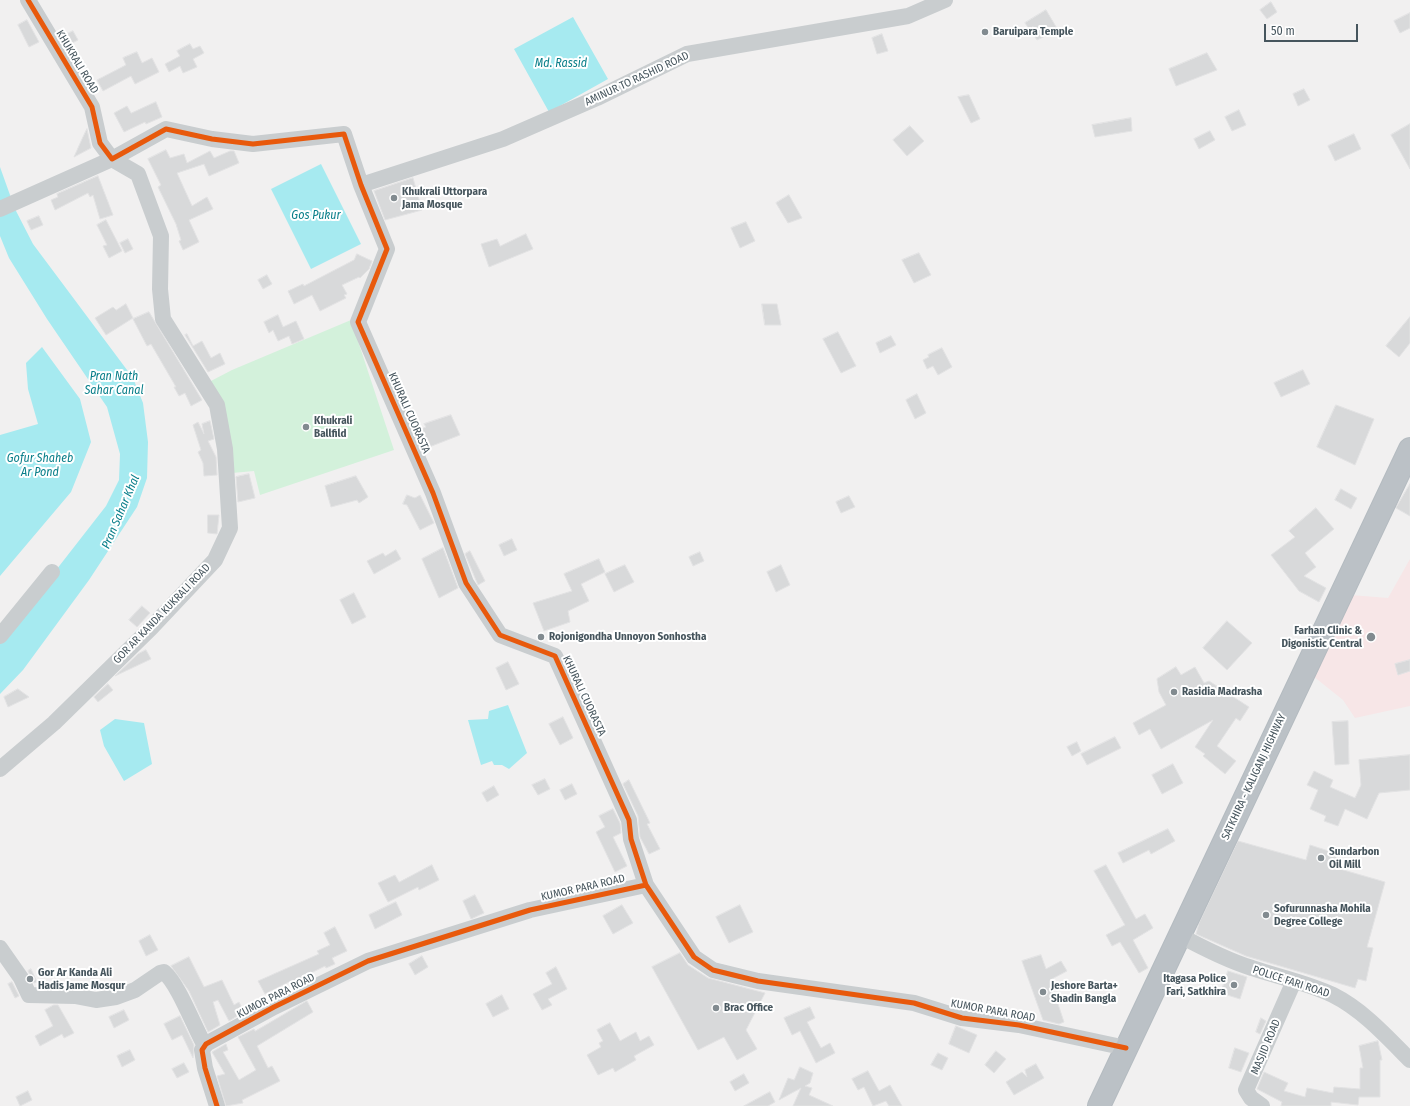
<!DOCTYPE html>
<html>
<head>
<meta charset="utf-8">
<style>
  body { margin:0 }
  #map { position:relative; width:1410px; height:1106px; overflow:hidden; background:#f1f0f0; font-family:"Fira Sans Condensed",sans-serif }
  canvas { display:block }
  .scale { position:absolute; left:1264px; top:24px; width:94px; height:18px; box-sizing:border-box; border:2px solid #46555d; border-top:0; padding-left:5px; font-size:12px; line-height:14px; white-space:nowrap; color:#46555d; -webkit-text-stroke:3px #fff; paint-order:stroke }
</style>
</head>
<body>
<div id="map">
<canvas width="1410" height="1106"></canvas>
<div class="scale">50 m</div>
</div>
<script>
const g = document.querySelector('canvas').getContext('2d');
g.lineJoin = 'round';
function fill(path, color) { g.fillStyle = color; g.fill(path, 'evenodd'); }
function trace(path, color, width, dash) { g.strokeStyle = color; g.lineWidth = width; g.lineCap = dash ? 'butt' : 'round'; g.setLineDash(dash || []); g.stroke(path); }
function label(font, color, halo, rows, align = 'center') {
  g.font = font + ' "Fira Sans Condensed",sans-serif'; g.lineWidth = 4; g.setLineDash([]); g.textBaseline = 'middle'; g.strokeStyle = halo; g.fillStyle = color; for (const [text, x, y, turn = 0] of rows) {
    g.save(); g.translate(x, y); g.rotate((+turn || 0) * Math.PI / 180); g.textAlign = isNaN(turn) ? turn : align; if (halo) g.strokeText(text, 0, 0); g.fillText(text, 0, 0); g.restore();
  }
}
fill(new Path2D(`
  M1410,559V706L1355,718L1343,700L1313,676L1351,595L1388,598Z`), '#f7e6e7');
fill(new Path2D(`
  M351,320L394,450L260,495L254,471L232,473L209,382L232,370Z`), '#d3f1db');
fill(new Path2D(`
  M573,17L608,79L549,112L514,49Z
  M321,164L361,244L311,269L271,189Z
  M0,167L15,209L33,244L133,378L143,403L148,442L147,478L137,507L89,580L23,670L0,694V642L106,506L119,480L120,454L107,407L47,319L9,258L0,236Z
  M42,347L80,399L91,442L71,492L0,576V435L38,424L28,389L26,363Z
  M508,705L527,753L509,769L502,765H494L492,761L481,765L468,720L488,719L489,711Z
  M115,719L144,723L152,764L124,781L104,746L100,730Z`), '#a6eaf0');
const building = new Path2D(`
  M1271,2L1277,12L1267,19L1260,10Z
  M1046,10L1058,30L1037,40L1025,23Z
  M1410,13V28L1400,33L1394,21Z
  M27,20L39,42L29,47L18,25Z
  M73,31L78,40L68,45L63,36Z
  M882,34L888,51L877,54L872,38Z
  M190,44L193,49L200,46L204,53L193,59L197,67L183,73L180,66L169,72L165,64L180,56L177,51Z
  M137,52L142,63L152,58L159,72L135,84L131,76L103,91L97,80L126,65L123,58Z
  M1207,53L1217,70L1176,86L1169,69Z
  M1304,89L1310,100L1298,106L1293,94Z
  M969,95L980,119L971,123L958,97Z
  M156,102L162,117L146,124L145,122L124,132L114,113L127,106L131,113Z
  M1239,110L1246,125L1232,131L1225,117Z
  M1131,118L1132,131L1095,137L1092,125Z
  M1410,124V169L1391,135Z
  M910,126L924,141L907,156L893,140Z
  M87,129L91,148L74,157L82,139Z
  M1210,131L1215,140L1199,149L1194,139Z
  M1354,134L1361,149L1335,161L1328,146Z
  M166,150L170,158L184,154L187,163L210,151L214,158L230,151H234L239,163L209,176L204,164L177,173L192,206L207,197L213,209L189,220L199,242L183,250L179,241L181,240L176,224L158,187L161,185L148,159Z
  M98,176L113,215L100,219L93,195L90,197L88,193L55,210L51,200L58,197L57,194Z
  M413,178L422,210L385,220L374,191Z
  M789,195L802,218L788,223L776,203Z
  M39,216L43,225L31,230L27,221Z
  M106,220L122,251L109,258L103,246L107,245L97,225Z
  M746,222L755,241L740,248L731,228Z
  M526,234L533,249L489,267L481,244L497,239L500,246Z
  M128,239L133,249L125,253L120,243Z
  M919,253L931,275L914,283L902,260Z
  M357,254L372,261L369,269L360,278L359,277L342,285L347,294L344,295L346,298L320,311L312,295L294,304L288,291L303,284L304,286L354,260Z
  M267,275L272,284L263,289L258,280Z
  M126,304L133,318L106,335L95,318L113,307L116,310Z
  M762,304H777L781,325H765Z
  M149,312L202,400L191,406L185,393L179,396L174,387H176L151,344L147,346L133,319Z
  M278,315L283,327L296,321L304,339L292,344L289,336L278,341L273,330L269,333L264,322Z
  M1410,317V343L1399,357L1386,346Z
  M838,332L856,366L841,373L823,339Z
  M187,334L193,346L202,341L211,358L220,353L225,364L208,372L185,335Z
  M891,336L896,345L880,353L876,343Z
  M942,348L952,367L938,375L933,366L927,369L923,360L929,357L928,355Z
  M1303,370L1310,384L1281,397L1274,383Z
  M917,394L926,413L915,419L906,400Z
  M1336,405L1374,419L1355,465L1317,447Z
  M451,415L460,435L424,449L416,431L426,427L424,424Z
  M210,421L214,439L208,441L216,457L217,475L204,476L203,463L198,452L201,450L193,425L198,422L204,434L202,424Z
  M249,474L255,498L238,502L236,477Z
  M356,476L368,497L359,503L357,500L331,507L325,486Z
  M1410,484V516L1396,508Z
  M1341,489L1357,498L1351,509L1335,500Z
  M407,495L415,498L420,495L434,523L420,530L407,505L403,504Z
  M849,496L855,507L841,513L836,502Z
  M1316,508L1334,529L1305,553L1316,567L1304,576L1326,588L1319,602L1299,591L1271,555L1295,537L1289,531Z
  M208,515H219L217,534L208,533Z
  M512,539L517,550L504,556L499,545Z
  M443,548L458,588L439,598L422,559Z
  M396,550L401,559L374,574L367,561L383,553L385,556Z
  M470,551L485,581L478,585L465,554Z
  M700,552L704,561L693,566L689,557Z
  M599,559L605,572L581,584L589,601L568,611L570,622L544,631L533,603L572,591L564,574Z
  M625,565L634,582L614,592L605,574Z
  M781,565L790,585L776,592L767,572Z
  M354,593L366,617L352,624L340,600Z
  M142,606L150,613L137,627L129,620Z
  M1227,621L1252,643L1227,670L1203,648Z
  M146,650L151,659L115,676L138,654Z
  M1410,660V671L1398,675L1395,664Z
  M508,662L519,684L506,690L496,668Z
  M1176,667L1181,675L1195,667L1204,683L1209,681L1249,707L1240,721L1236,718L1217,746L1236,761L1225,774L1203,756L1205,754L1195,747L1213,720L1161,749L1150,729L1139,735L1133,723L1166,705L1159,692L1157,679Z
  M108,684L113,690L98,702L94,697Z
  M18,689L29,697L8,707L4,697Z
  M563,717L573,738L560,745L549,724Z
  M1348,721L1349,764L1335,765L1332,722Z
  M1115,737L1121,748L1087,765L1081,754Z
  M1077,742L1081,751L1072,756L1067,747Z
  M1410,755V790L1379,793L1367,819L1345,809L1338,826L1324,821L1326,816L1310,809L1318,790L1307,785L1314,771L1333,780L1330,787L1355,798L1361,785L1359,760Z
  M1173,764L1183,783L1162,794L1152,775Z
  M545,779L550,789L538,795L532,785Z
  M629,780L650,823L647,824L660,849L649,854L640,837L638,816L623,784Z
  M572,784L577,794L565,800L560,790Z
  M494,786L499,795L487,802L482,793Z
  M613,809L620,823L621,833L613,837L627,866L615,872L596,832L605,827L599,816Z
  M1168,829L1175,841L1151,854L1149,850L1123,863L1118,853Z
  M1238,841L1306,860L1310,845L1338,854L1333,867L1385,882L1367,947L1373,948L1366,981L1358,979L1355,988L1246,956L1196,934L1199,923Z
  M432,865L439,880L419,890L418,887L388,902L378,883L395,875L399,882Z
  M1106,865L1136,919L1145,914L1153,928L1133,940L1148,968L1139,973L1120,942L1112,946L1106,935L1125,925L1094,871Z
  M475,895L484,913L471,919L463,901Z
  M396,902L402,915L375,929L369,915Z
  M622,905L633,923L613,934L603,916Z
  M740,905L753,932L729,943L716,917Z
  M335,927L347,951L332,958L335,964L326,968L325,966L305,976L307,979L296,985L293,980L265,994L258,981L319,954L317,951L330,945L324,933Z
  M150,935L158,950L146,956L139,941Z
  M680,953L688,965L708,978L765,993L746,1030L757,1049L737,1060L724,1037L698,1050L652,967Z
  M1041,955L1046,969L1061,961L1067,971L1050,980L1064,1022L1059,1024L1043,1020L1022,961Z
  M422,956L428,967L415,975L409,964Z
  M189,957L204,987L222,980L234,1005L239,1002L244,1012L229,1021L218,1000L213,1002L220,1025L208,1032L189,991L171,966Z
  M556,967L567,989L548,999L552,1005L542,1010L533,994L552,984L546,973Z
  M31,969L37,982L34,983L28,971Z
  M1228,971L1247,977L1240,999L1221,993Z
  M12,982L19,996L15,998L8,984Z
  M502,995L509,1009L493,1017L486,1004Z
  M307,1001L313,1012L257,1046L268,1068L272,1066L280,1081L242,1100L243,1103L226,1106L217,1076L225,1074L212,1052L226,1044L228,1050L223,1052L239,1080L256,1070L238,1037L254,1029L255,1031Z
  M54,1005H58L74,1033L64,1038L62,1034L40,1046L35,1036L53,1026L45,1010Z
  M810,1007L815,1018L807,1022L821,1048L830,1043L835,1053L816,1063L800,1031L792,1035L784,1018Z
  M124,1010L129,1020L114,1028L109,1017Z
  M180,1016L194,1045L193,1058L182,1035L172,1040L164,1024Z
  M1261,1018L1266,1021L1260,1034L1256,1032Z
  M610,1023L620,1041L636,1032L640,1041L649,1036L654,1045L634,1056L636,1060L615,1072L613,1068L598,1075L587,1055L601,1047L599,1043L603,1041L597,1030Z
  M956,1026L977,1035L969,1053L949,1044Z
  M1378,1041L1382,1060H1380V1097H1359L1358,1105L1331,1102V1106H1281L1282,1102L1257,1089L1264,1072L1288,1083L1284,1091L1305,1097L1307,1088L1333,1093L1334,1087L1360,1089V1068H1363L1359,1046Z
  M1235,1048L1249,1053L1241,1072L1229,1068Z
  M130,1050L135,1060L122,1067L117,1056Z
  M996,1051L1006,1059L994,1073L985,1065Z
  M938,1053L948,1058L942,1070L931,1065Z
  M184,1063L189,1072L177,1078L172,1069Z
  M1036,1064L1044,1078L1014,1095L1006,1082L1022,1072L1027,1077L1025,1070Z
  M800,1067L813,1073L810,1083L805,1086L812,1088L809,1095L833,1106H793L801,1088L779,1100L788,1078L794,1080Z
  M868,1071L879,1091L890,1085L902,1106H889L886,1101L873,1106L864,1087L858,1090L852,1079Z
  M744,1074L749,1083L735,1091L730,1082Z
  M28,1091L32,1100L20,1106L16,1097Z
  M770,1092L775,1102L768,1106H744Z`);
fill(building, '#d8d9da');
trace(building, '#e2e2e3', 1);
const highway = new Path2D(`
  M1099,1106L1410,449`);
trace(highway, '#b4bbc0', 24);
trace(new Path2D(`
  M28,0L92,107L100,143L112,159L166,129L212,139L253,144L344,134L361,185L387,249L358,322L433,493L466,583L500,635L555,656L629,820L631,839L646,885
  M361,185L503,139L597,98L687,54L908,16L945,0
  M0,209L112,159L138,174L161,236L160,289L163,319L217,405L225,449L230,528L215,560L151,628L54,723L0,769
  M0,636L52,572
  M1179,935C1203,948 1226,960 1252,968C1279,977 1308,983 1333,995C1363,1010 1387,1037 1410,1060
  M0,948L21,978L29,995L75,996L96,1000L116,997L135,990L160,973L164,972C179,985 194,1027 205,1046
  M217,1106L205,1068L202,1050L206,1044L274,1007L368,961L530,910L646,885L694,957L713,970L758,981L914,1003L962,1018L1019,1025L1126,1048
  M1262,1106L1251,1098L1246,1090L1294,981`), '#c9cdcf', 16);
trace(highway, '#bbc1c6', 22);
trace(new Path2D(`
  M28,0L92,107L100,143L112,159L166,129L212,139L253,144L344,134L361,185L387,249L358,322L433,493L466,583L500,635L555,656L629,820L631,839L646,885
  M217,1106L205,1068L202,1050L206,1044L274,1007L368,961L530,910L646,885L694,957L713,970L758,981L914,1003L962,1018L1019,1025L1126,1048`), '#e8590c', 5);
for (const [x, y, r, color] of [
  [985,32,4,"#828b90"],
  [394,198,4,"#828b90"],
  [306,427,4,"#828b90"],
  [541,637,4,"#828b90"],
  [1371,637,5,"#828b90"],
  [1174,692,4,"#828b90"],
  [1321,858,4,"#828b90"],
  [1266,915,4,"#828b90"],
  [30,979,4,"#828b90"],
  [1234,985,4,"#828b90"],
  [1043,992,4,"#828b90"],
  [716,1008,4,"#828b90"]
]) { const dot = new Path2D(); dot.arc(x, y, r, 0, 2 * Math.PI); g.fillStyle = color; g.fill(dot); trace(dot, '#fff', 1.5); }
label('bold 11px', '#46555d', '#fff', [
  ["Baruipara Temple",993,32],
  ["Khukrali Uttorpara",402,192],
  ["Jama Mosque",402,205],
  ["Khukrali",314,421],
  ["Ballfild",314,434],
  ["Farhan Clinic &",1362,631,"right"],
  ["Digonistic Central",1362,644,"right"],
  ["Rojonigondha Unnoyon Sonhostha",549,637],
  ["Rasidia Madrasha",1182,692],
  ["Sundarbon",1329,852],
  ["Oil Mill",1329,865],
  ["Sofurunnasha Mohila",1274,909],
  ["Degree College",1274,922],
  ["Gor Ar Kanda Ali",38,973],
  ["Hadis Jame Mosqur",38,986],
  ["Itagasa Police",1226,979,"right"],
  ["Fari, Satkhira",1226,992,"right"],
  ["Jeshore Barta+",1051,986],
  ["Shadin Bangla",1051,999],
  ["Brac Office",724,1008]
], 'left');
label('11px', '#46555d', '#fff', [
  ["KHUKRALI ROAD",77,62,59],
  ["AMINUR TO RASHID ROAD",637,79,-25],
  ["KHURALI CUORASTA",409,413,66],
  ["GOR AR KANDA KUKRALI ROAD",162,614,-46],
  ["KHURALI CUORASTA",584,696,65],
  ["SATKHIRA - KALIGANJ HIGHWAY",1254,777,-65],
  ["KUMOR PARA ROAD",583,888,-13],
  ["POLICE FARI ROAD",1291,982,18],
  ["KUMOR PARA ROAD",276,996,-27],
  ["KUMOR PARA ROAD",993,1011,10],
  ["MASJID ROAD",1266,1047,-67]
]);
label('italic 12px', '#087e89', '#fff', [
  ["Md. Rassid",561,64],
  ["Gos Pukur",316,216],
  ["Pran Nath",114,377],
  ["Sahar Canal",114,391],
  ["Gofur Shaheb",40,459],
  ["Ar Pond",40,473],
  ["Pran Sahar Khal",121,512,-67]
]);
</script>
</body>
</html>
